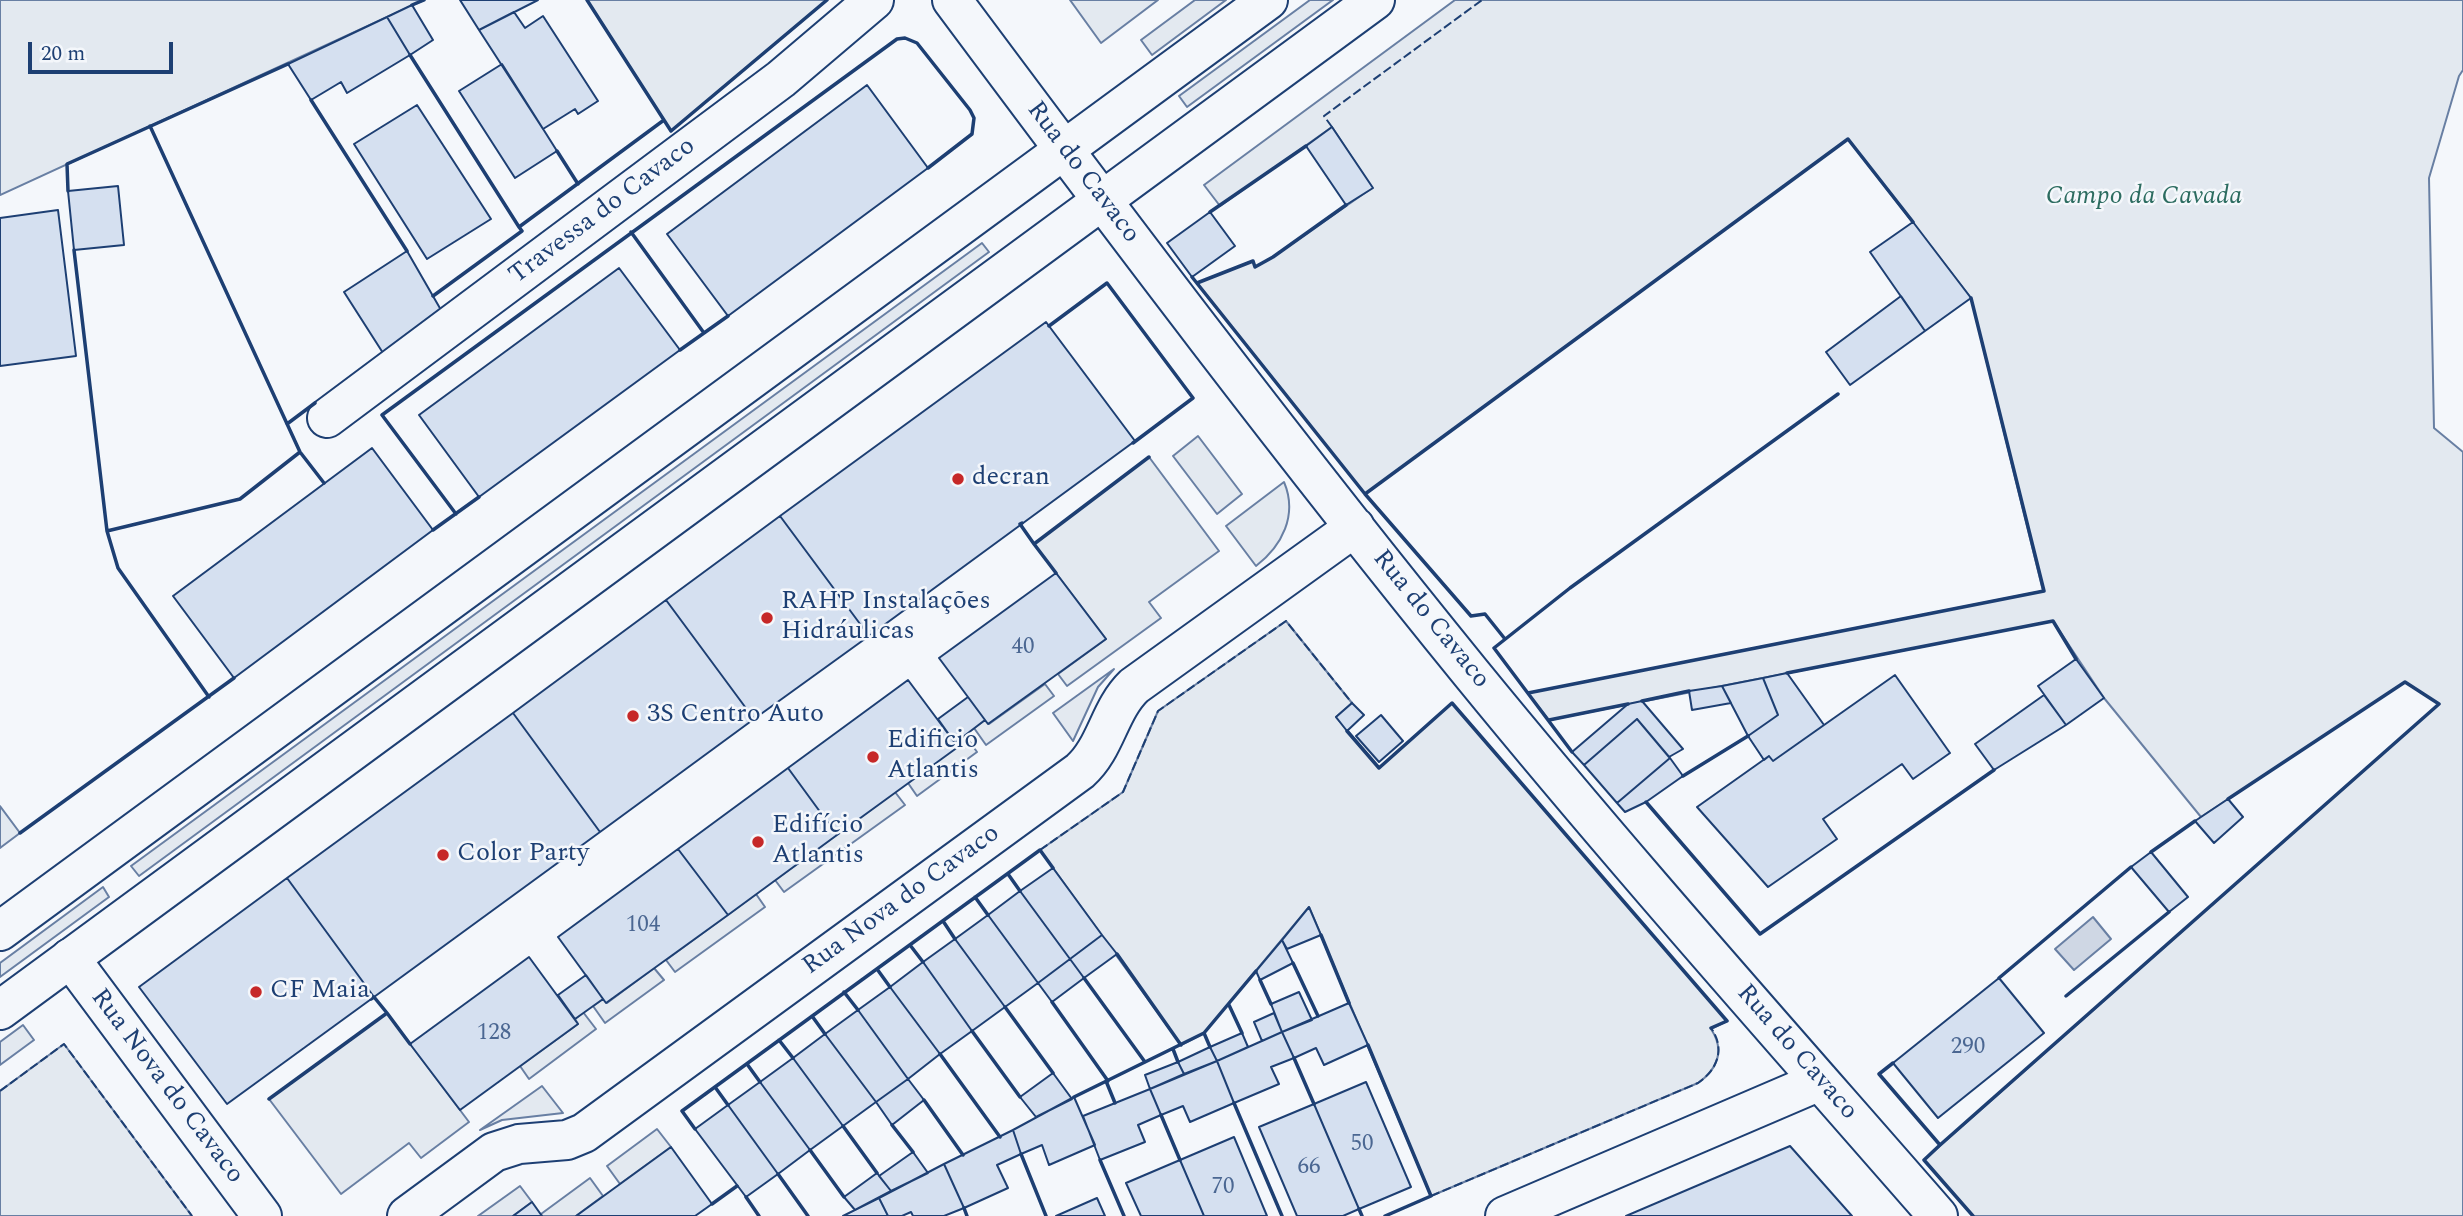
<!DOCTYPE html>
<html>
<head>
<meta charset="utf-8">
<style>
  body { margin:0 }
  #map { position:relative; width:2463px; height:1216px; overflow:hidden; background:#f4f7fb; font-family:Spectral,serif }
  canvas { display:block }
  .scale { position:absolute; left:28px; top:42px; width:145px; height:32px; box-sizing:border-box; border:4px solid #1d3f73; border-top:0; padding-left:9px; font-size:21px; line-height:24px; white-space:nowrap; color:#1d3f73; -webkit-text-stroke:5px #f4f7fb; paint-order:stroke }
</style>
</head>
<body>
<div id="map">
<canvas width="2463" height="1216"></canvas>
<div class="scale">20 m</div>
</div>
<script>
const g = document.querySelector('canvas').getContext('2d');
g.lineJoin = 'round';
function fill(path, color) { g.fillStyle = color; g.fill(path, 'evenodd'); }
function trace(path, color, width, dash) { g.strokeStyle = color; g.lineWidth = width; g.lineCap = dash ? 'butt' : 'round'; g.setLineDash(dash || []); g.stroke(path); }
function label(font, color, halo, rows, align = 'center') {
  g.font = font + ' Spectral,serif'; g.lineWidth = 5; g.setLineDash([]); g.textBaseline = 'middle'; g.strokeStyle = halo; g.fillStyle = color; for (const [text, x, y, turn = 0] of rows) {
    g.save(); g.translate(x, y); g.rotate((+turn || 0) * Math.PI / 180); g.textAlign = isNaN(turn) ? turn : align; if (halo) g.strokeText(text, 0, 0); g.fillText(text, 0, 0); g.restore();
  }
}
const green = new Path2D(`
  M0,0H424L0,195Z
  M587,0H827L671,131Z
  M1070,0H1158L1101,43Z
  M1195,0H1226L1152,55L1141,40Z
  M1310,0H1333L1187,107L1179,96Z
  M1455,0H2463V70L2459,76L2429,178L2434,428L2463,452V1216H1973L1924,1160L2439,704L2405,682L2201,817L2104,698L2053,621L1549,720L1528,693L2043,591L1971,298L1848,139L1365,494L1197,283L1253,261L1255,267L1273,257L1372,188L1332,127L1220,206L1204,185Z
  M982,243L989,252L139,876L131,866Z
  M1198,436L1242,494L1217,514L1173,456Z
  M1149,457L1219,551L1149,602L1161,618L1067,686L1058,674L1106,639L1034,544Z
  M1284,482C1298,515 1282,546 1256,566L1226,526Z
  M1286,621L1352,703L1336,717L1379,768L1452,703L1727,1021L1711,1029C1725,1050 1718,1069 1698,1083L1431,1196L1309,907L1204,1033L1181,1045L1040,850L1123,792L1158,711Z
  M1114,669L1098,687L1073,741L1053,713Z
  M1045,684L1054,696L986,745L974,728L985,720L989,724Z
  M965,735L977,752L917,796L908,783Z
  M895,792L905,805L784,892L775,880Z
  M0,806L20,833L0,848Z
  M103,887L109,897L0,977V963Z
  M756,894L765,907L675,972L666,960Z
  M654,968L664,980L605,1023L593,1006L603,999L607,1003Z
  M583,1012L596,1029L529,1079L520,1066L578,1024L575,1019Z
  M387,1013L469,1122L421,1158L409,1143L341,1194L269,1099Z
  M23,1025L34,1040L0,1065V1042Z
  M64,1044L192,1216H0V1091Z
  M542,1086L563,1113L502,1120L480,1130Z
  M657,1129L671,1147L620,1184L607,1166Z
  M590,1178L603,1196L576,1216H542L541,1214Z
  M520,1186L532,1202L513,1216H478Z`);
fill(green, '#e3e9f0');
trace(green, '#687fa3', 2);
const water = new Path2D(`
  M2093,917L2111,939L2074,970L2055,949Z`);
fill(water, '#cfd7e4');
trace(water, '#687fa3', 2);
const building = new Path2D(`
  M460,0H538L479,30Z
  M412,5L433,40L410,55L387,17Z
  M514,12L525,28L543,16L598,101L578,114L575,109L543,129L479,30Z
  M387,17L410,55L347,93L341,82L311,100L288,64Z
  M502,64L557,151L515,178L459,91Z
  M867,85L928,168L728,316L667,234Z
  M417,105L491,219L427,259L354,144Z
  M1332,127L1373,188L1346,205L1306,146Z
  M118,186L124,245L74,250L68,191Z
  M58,210L76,356L0,366V218Z
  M1210,212L1235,246L1192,277L1167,243Z
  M1913,222L1971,298L1925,331L1870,252Z
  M407,251L441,310L383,353L344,292Z
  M619,268L680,350L479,497L419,415Z
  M1901,296L1925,331L1850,385L1826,352Z
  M1046,322L1135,441L869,636L780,516Z
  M372,448L433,530L234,678L173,596Z
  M780,516L869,636L754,719L666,600Z
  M1056,573L1106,639L988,724L939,658Z
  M666,600L754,719L600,832L513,713Z
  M2076,659L2104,698L2066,725L2038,686Z
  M1787,673L1824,725L1773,761L1769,756L1764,760L1748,736L1778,715L1763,678Z
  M1895,675L1950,753L1913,779L1902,764L1823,819L1837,839L1768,887L1697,807L1769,756L1773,761Z
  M1763,678L1778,715L1748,736L1722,686Z
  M908,680L958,747L837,835L788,768Z
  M1722,686L1731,703L1692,710L1689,691Z
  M2044,695L2066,725L1994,770L1975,744Z
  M968,697L985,720L955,743L938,719Z
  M1642,701L1683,749L1669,757L1637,719L1584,765L1572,752L1628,704Z
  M1352,703L1364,715L1347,731L1336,717Z
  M513,713L600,832L374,997L287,878Z
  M1381,715L1403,741L1379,762L1356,736Z
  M1637,719L1670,758L1617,803L1584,765Z
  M1670,758L1683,776L1646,802L1625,812L1617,803Z
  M788,768L837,835L728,915L678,849Z
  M2228,799L2243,817L2214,843L2195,821Z
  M678,849L728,915L606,1003L558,937Z
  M2151,852L2188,897L2169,912L2131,867Z
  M1053,868L1102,935L1070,959L1020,891Z
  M287,878L374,997L227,1104L139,987Z
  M1020,891L1070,959L1038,983L988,915Z
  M1309,907L1321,935L1287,949L1282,940Z
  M988,915L1038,983L1005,1007L955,939Z
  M1102,935L1117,954L1084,978L1070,959Z
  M955,939L1005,1007L972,1031L923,962Z
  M1282,940L1293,963L1260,980L1256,971Z
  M529,957L578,1024L460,1110L410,1044Z
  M1070,959L1084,978L1052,1002L1038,983Z
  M923,962L972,1031L940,1054L890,987Z
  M586,975L603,999L575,1019L558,995Z
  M1999,978L2044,1033L1938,1118L1893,1063Z
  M890,987L940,1054L908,1079L858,1010Z
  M1299,992L1312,1020L1282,1032L1271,1004Z
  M1349,1003L1368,1045L1324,1065L1316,1048L1294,1058L1282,1032Z
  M858,1010L908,1079L876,1102L825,1034Z
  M1274,1013L1282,1032L1262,1041L1254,1022Z
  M1282,1032L1294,1058L1271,1067L1279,1084L1234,1103L1217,1061Z
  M1242,1033L1248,1047L1217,1061L1210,1047Z
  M825,1034L876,1102L843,1126L793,1058Z
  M1210,1047L1217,1061L1184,1074L1178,1062Z
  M793,1058L843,1126L810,1150L760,1082Z
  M1217,1061L1234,1103L1190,1122L1183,1106L1161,1115L1150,1089Z
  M1178,1062L1184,1074L1150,1089L1145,1075Z
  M1053,1073L1072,1099L1036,1117L1020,1097Z
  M908,1079L924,1100L892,1125L876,1102Z
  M760,1082L810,1150L778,1174L728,1105Z
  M1366,1082L1411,1187L1359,1209L1314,1104Z
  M1150,1089L1161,1115L1138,1125L1145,1142L1100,1160L1083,1116Z
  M1074,1097L1095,1145L1049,1165L1042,1145L1021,1154L1013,1130Z
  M1314,1104L1359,1209L1343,1216H1297L1259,1127Z
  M728,1105L778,1174L746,1197L695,1129Z
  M1013,1130L1021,1154L997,1165L1008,1188L964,1208L944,1164Z
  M1234,1137L1267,1216H1204L1180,1160Z
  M1790,1146L1852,1216H1626Z
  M671,1147L712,1204L695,1216H576Z
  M913,1152L928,1173L891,1191L879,1176Z
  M1180,1160L1204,1216H1141L1126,1183Z
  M944,1164L964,1208L944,1216H913L911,1212L902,1216H888L879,1198Z
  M877,1173L891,1191L855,1210L844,1197Z
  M879,1198L888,1216H843Z
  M1097,1198L1105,1216H1056Z
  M532,1202L542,1216H513Z`);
fill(building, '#d5e0f0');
trace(building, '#1d3f73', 2);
const street = new Path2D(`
  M952,0C1121,227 1292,453 1471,673C1622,858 1781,1036 1938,1216
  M327,418L781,79L874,0
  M70,958L262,1216
  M407,1216L494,1152L519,1144L567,1140L584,1133L1080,771C1106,748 1109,710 1134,686L1355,527
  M1505,1216L1820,1081`);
const secondary = new Path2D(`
  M0,931L1268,0
  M0,1010L1375,0`);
trace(street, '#1d3f73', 42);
trace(secondary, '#1d3f73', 42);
trace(street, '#f4f7fb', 38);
trace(secondary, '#f4f7fb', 38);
trace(new Path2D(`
  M1332,127L1324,116L1482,0
  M1040,850L1123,792L1158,711L1286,621L1352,703
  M0,1091L64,1044L192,1216
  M1431,1196L1698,1083C1717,1070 1726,1049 1711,1028`), '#1d3f73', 2, [9, 3.5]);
trace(new Path2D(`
  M587,0L671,131L827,0
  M412,5L424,0
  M410,55L519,227
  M311,100L407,251
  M150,126L300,452L324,483
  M557,151L578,184
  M68,191L67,164L288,64
  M1210,212L1306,146
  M631,232L704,333
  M74,250L107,531L118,568L209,697
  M1192,277L1365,494L1848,139L1913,222
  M1197,283L1253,261L1255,267L1273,257L1346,205
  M433,296L522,231L519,227L664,120
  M1049,326L1107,283L1193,398L1133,443
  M680,350L728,316
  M287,424L315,403
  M1365,494L1471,616L1485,614L1505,639
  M456,514L382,415L897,39L905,38L917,43L970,110L974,118L972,134L928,168
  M1022,523L1020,524L1034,544L1149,457
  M433,530L479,497
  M107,531L240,499L300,452
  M1034,544L1056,573
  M1787,673L2053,621L2076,659
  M1528,693L2044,591L1971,298
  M1642,701L1689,691
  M1549,720L1628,704
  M1347,731L1379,768L1452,703L1727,1021L1711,1028
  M1572,752L1494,648L1570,588L1838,394
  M1683,776L1748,736
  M1646,802L1760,934L1994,770
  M20,833L234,678
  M2151,852L2195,821
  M1008,874L1020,891
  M975,897L988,915
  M943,921L955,939
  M1321,935L1349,1003
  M910,945L923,962
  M1117,954L1181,1045
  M1293,963L1318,1016
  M877,969L890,987
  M1084,978L1145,1062
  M1999,978L2131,867
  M1260,980L1271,1004
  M844,992L858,1010
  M2066,996L2169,912
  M1052,1002L1108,1081
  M1229,1005L1242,1033
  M1005,1007L1053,1073
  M387,1013L410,1044
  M812,1016L825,1034
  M972,1031L1020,1097
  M1204,1033L1210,1047
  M779,1040L793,1058
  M1368,1045L1431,1196L1385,1216
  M1173,1049L1178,1062
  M940,1054L1000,1137
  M1294,1058L1314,1104
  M1893,1063L1879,1074L1940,1145L2439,704L2405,682L2228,799
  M747,1064L760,1082
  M1106,1081L1115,1103
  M715,1087L728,1105
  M1074,1097L1204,1033L1256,971
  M269,1099L387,1013L374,997L371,999
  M924,1100L963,1155
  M1234,1103L1282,1216
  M1161,1115L1180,1160
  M892,1125L913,1152
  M843,1126L877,1173
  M695,1129L682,1111L1040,850L1053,868
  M1940,1145L1924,1160L1973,1216
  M810,1150L844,1197
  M1021,1154L1046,1216
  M1100,1160L1124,1216
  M778,1174L808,1216
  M746,1197L759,1216
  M712,1204L737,1186
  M964,1208L967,1216
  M1359,1209L1362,1216`), '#1d3f73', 3.5);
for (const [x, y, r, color] of [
  [958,479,7,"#c62828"],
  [767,618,7,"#c62828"],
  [633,716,7,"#c62828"],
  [873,757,7,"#c62828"],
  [758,842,7,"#c62828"],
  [443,855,7,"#c62828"],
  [256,992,7,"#c62828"]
]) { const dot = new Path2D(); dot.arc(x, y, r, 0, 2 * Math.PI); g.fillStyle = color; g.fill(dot); trace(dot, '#f4f7fb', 2.5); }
label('23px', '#4b6792', null, [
  ["40",1023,648],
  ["104",643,926],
  ["128",494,1034],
  ["290",1968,1048],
  ["50",1362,1145],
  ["66",1309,1168],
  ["70",1223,1188]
]);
label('26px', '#1d3f73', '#f4f7fb', [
  ["Rua do Cavaco",1082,173,53],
  ["Travessa do Cavaco",603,212,-37],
  ["Rua do Cavaco",1430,620,51],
  ["Rua Nova do Cavaco",902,901,-36],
  ["Rua do Cavaco",1796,1053,49],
  ["Rua Nova do Cavaco",166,1087,53]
]);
label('italic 26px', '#2c6c60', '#f4f7fb', [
  ["Campo da Cavada",2144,198]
]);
label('26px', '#1d3f73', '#f4f7fb', [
  ["decran",972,479],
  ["RAHP Instalações",781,603],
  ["Hidráulicas",781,633],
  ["3S Centro Auto",647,716],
  ["Edificio",887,742],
  ["Atlantis",887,772],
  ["Edifício",772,827],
  ["Atlantis",772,857],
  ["Color Party",457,855],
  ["CF Maia",270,992]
], 'left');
</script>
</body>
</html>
